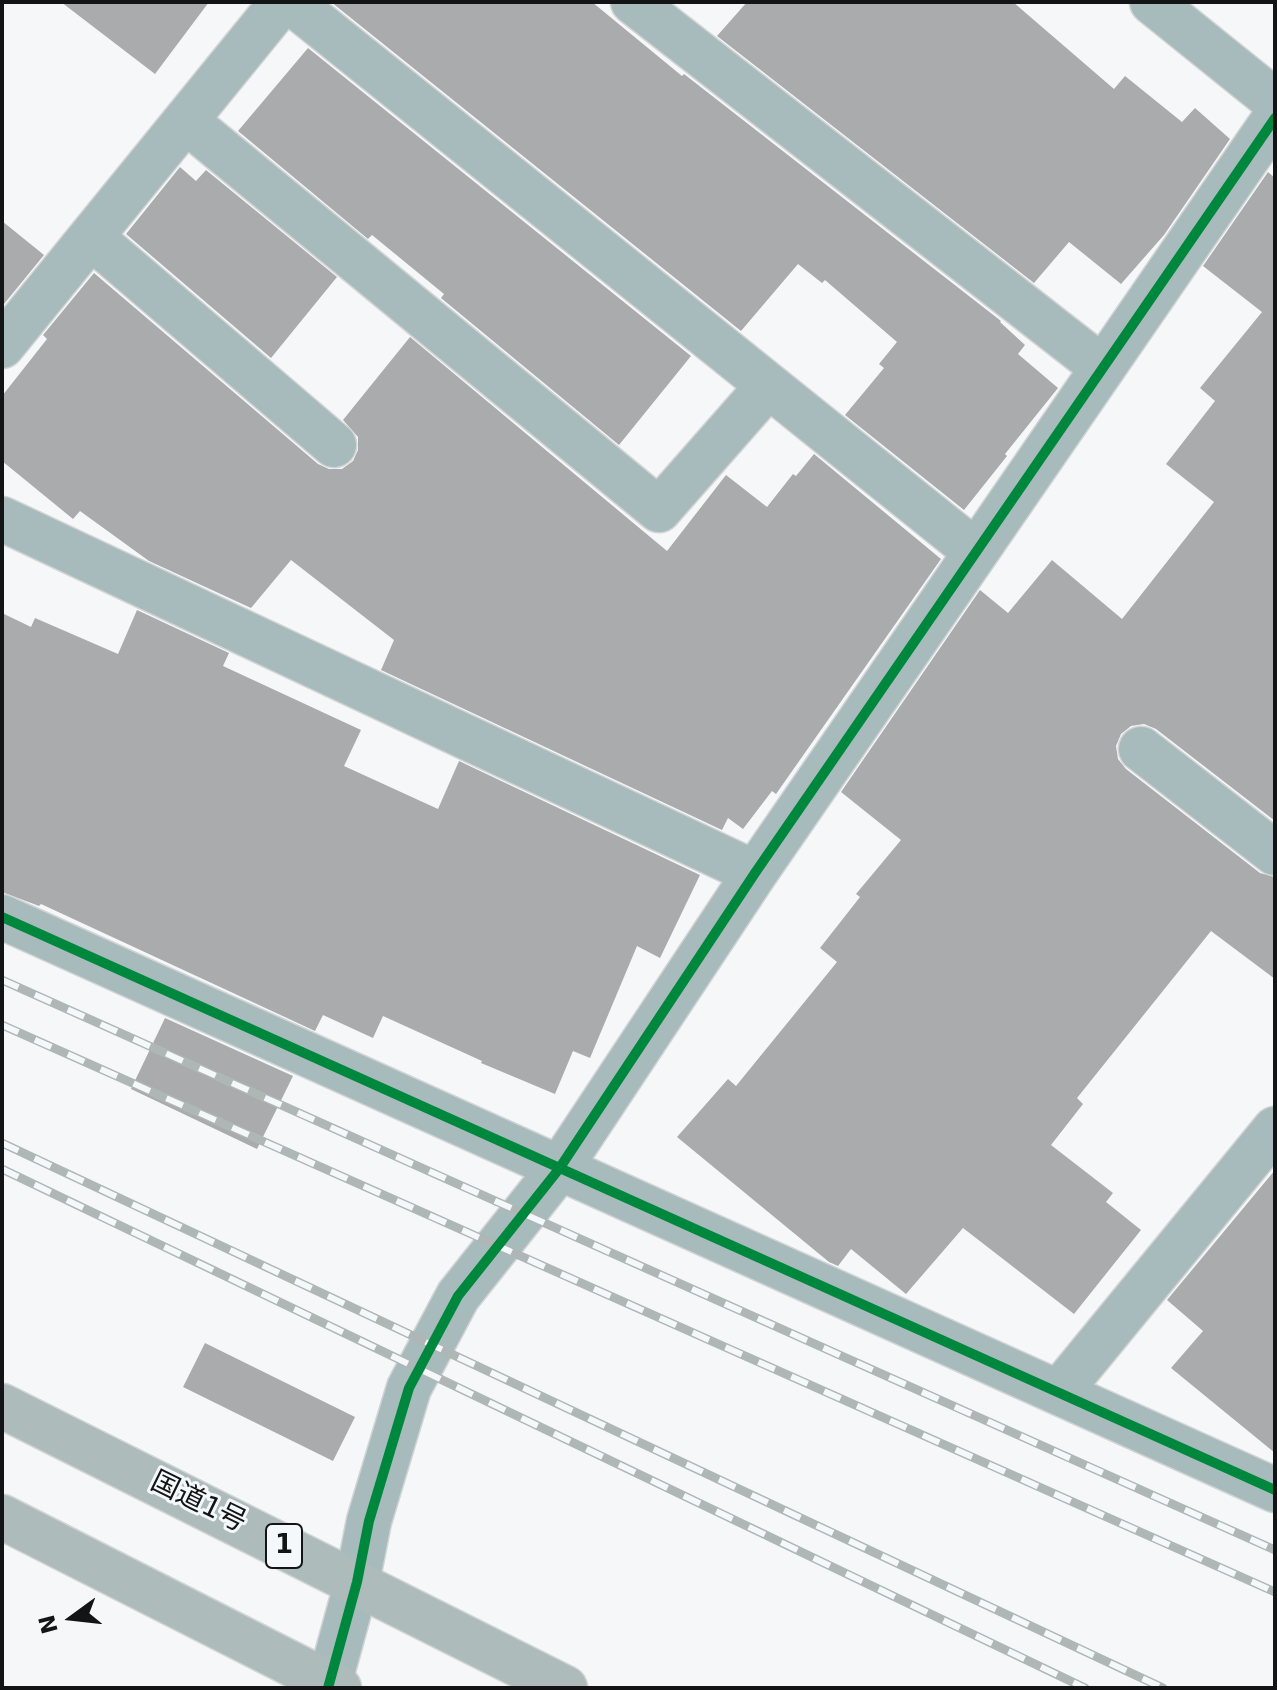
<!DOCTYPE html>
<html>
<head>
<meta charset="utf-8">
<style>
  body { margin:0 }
  #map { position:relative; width:1277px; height:1690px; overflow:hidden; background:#f5f7f9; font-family:"DejaVu Sans",sans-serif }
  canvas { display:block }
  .frame { position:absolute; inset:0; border:4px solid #131415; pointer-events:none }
  .north { position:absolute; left:32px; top:1578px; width:80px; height:80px; -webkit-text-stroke:6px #f4f8fa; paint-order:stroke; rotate:255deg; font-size:22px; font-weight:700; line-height:32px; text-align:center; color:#131415 }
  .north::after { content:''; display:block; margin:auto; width:28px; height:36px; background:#131415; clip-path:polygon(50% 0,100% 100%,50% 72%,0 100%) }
</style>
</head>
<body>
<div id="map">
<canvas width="1277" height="1690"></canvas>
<div class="frame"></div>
<div class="north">N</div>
</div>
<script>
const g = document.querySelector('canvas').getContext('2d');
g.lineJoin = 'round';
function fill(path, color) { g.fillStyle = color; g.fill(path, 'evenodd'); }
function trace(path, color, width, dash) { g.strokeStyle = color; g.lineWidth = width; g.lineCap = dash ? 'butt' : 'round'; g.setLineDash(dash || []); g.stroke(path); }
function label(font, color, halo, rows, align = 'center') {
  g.font = font + ' "DejaVu Sans","Noto Sans JP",sans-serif'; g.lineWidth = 6; g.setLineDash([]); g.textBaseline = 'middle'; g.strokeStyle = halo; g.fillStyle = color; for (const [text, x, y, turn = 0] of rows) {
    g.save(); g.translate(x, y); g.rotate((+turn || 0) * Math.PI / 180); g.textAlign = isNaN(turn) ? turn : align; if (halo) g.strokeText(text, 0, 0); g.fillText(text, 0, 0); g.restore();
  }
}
fill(new Path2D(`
  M61,2H209L155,74Z
  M331,2H592L682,76L684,74L1001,321L1000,322L1025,345L1018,354L1058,388L1005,454L1007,456L964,510L845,415L884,368L879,364L897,342L825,280L822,283L798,264L741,331Z
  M747,2H1013L1114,89L1125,76L1182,122L1195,108L1230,139L1164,235L1121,284L1069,242L1034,283L717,36Z
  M308,48L691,356L619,445L441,298L444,294L372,235L368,239L238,131Z
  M180,167L196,181L206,170L337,277L271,358L126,234Z
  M1268,172L1275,178V821L1156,729L1144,724L1131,726L1121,734L1116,746L1118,759L1126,769L1260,873L1275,877V979L1211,931L1077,1098L1083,1104L1051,1145L1113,1193L1106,1202L1141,1230L1074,1314L963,1228L906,1294L851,1249L838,1266L829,1262L677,1137L728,1079L736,1086L837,962L820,948L860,897L856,894L901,840L841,792L980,590L1008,613L1052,560L1122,619L1214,502L1166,464L1215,401L1200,388L1262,312L1203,266Z
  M2,221L44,255L4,304L2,302Z
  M94,273L318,464L329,469H342L353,461L358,450V437L343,420L410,337L667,551L726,475L767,507L793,474L796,476L814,454L941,559L776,794L772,791L743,829L728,818L722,830L381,670L394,640L291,560L251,608L149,561L80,511L73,519L2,461V396L47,339L43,335Z
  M137,610L229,653L223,666L361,730L344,766L438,809L459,761L700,875L660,958L637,946L590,1058L573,1051L555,1094L481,1063L482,1061L383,1016L373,1038L323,1015L315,1031L41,904L39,906L2,892V613L31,627L35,618L118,654Z
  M165,1018L293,1076L257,1149L131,1089Z
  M1275,1170V1453L1171,1368L1203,1331L1167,1300Z
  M205,1343L355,1417L333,1461L183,1387Z`), '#aaabad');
const minor = new Path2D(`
  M291,2L976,552
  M633,2L1103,368
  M1152,2L1275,101
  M186,121L659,510L768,386
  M91,237L334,445
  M2,346L282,2
  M2,519L755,873
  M1141,749L1275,853
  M2,917L1275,1490
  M1060,1391L1275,1129
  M328,1688L357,1582L369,1521L409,1388L458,1296L559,1169L755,873L1275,118`);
const highway = new Path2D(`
  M2,1406L565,1688
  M2,1517L339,1688`);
trace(minor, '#d2d3d4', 47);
trace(highway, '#d2d3d4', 47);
trace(minor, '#a8bbbc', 44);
trace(highway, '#adbbbb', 44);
const rail = new Path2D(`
  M2,980L1275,1550
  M2,1025L1275,1592
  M2,1143L1163,1688
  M2,1169L1085,1688`);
trace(rail, '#aeb6b6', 9);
trace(rail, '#f4f8fa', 6, [18]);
trace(new Path2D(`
  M2,917L1275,1490
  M328,1688L357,1582L369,1521L409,1388L458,1296L559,1169L755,873L1275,118`), '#00873e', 10);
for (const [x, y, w] of [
  [284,1546,36]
]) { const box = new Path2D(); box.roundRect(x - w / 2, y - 22, w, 44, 6); g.fillStyle = '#f4f8fa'; g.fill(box); trace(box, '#131415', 2); }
label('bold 26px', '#131415', null, [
  ["1",284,1546]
]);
label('28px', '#131415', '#f4f8fa', [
  ["国道1号",198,1503,26]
]);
</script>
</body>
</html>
